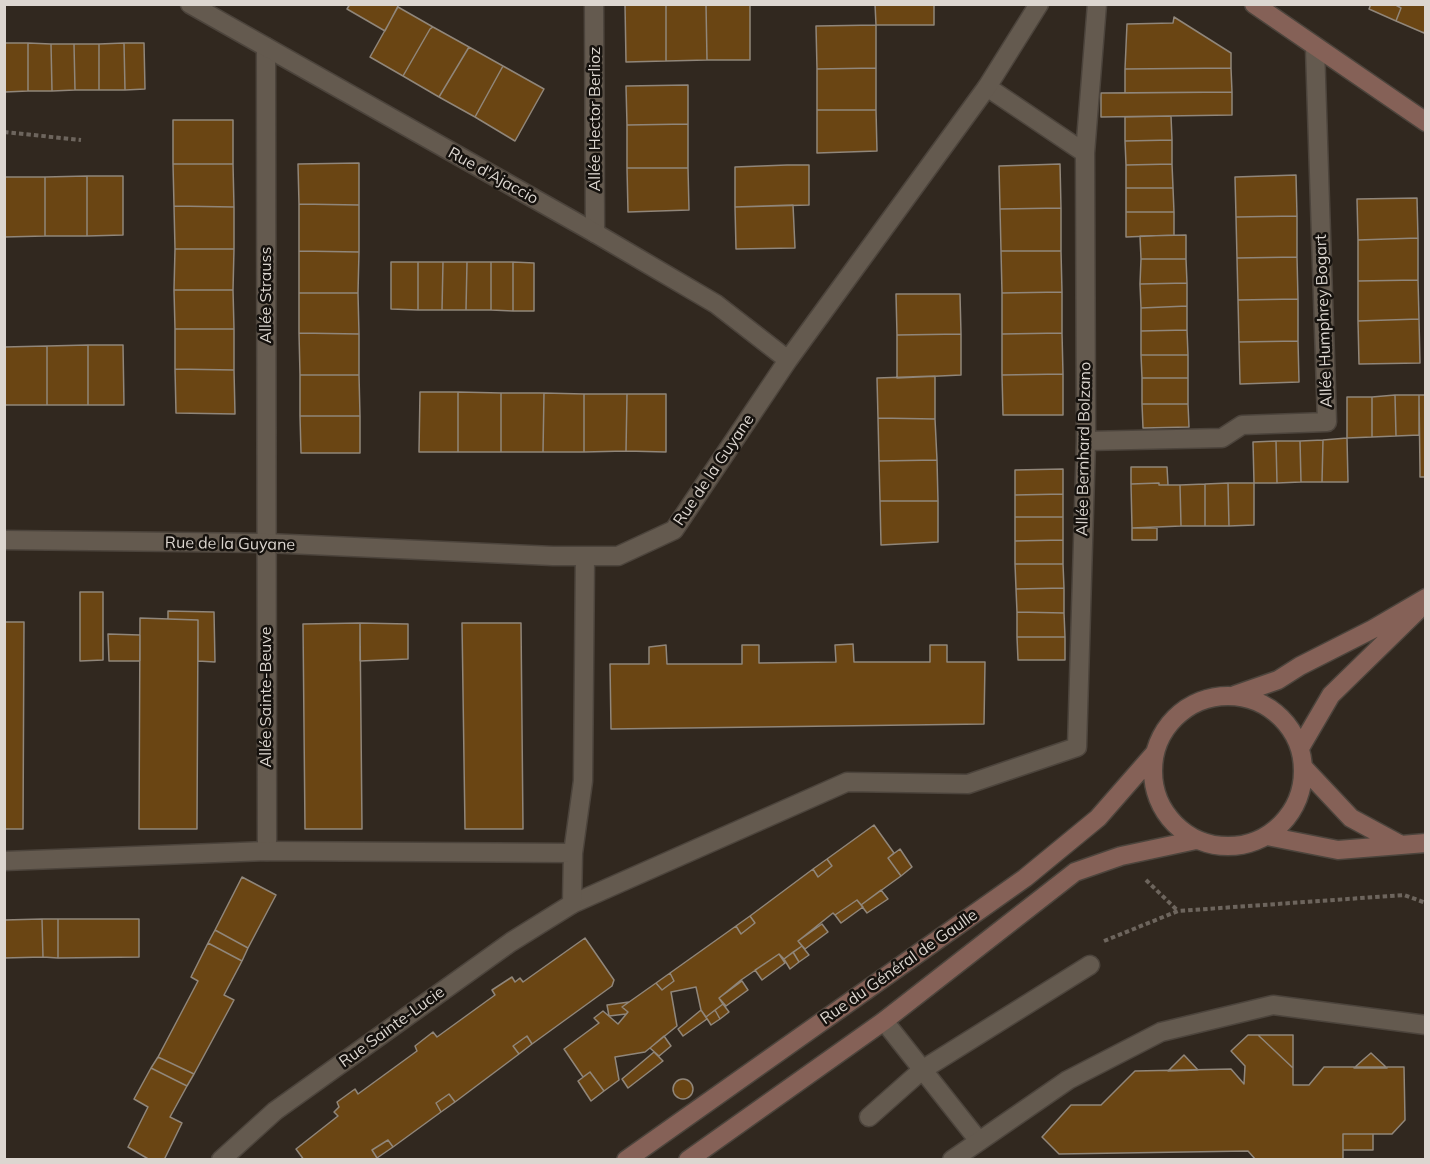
<!DOCTYPE html>
<html>
<head>
<meta charset="utf-8">
<style>
  body { margin:0 }
  #map { position:relative; width:1430px; height:1164px; overflow:hidden; background:#31281f; font-family:Mulish,sans-serif }
  canvas { display:block }
  .frame { position:absolute; inset:0; border:6px solid #dcd6d0; pointer-events:none }
</style>
</head>
<body>
<div id="map">
<canvas width="1430" height="1164"></canvas>
<div class="frame"></div>
</div>
<script>
const g = document.querySelector('canvas').getContext('2d');
g.lineJoin = 'round';
function fill(path, color) { g.fillStyle = color; g.fill(path, 'evenodd'); }
function trace(path, color, width, dash) { g.strokeStyle = color; g.lineWidth = width; g.lineCap = dash ? 'butt' : 'round'; g.setLineDash(dash || []); g.stroke(path); }
function label(font, color, halo, rows, align = 'center') {
  g.font = font + ' Mulish,sans-serif'; g.lineWidth = 5; g.setLineDash([]); g.textBaseline = 'middle'; g.strokeStyle = halo; g.fillStyle = color; for (const [text, x, y, turn = 0] of rows) {
    g.save(); g.translate(x, y); g.rotate((+turn || 0) * Math.PI / 180); g.textAlign = isNaN(turn) ? turn : align; if (halo) g.strokeText(text, 0, 0); g.fillText(text, 0, 0); g.restore();
  }
}
const building = new Path2D(`
  M350,4H399L385,31L347,9Z
  M625,4H666V61L626,62Z
  M666,4H706L707,60L666,61Z
  M706,4H750V60H707Z
  M875,4H934V25H876Z
  M1371,4H1394L1401,8L1396,21L1369,9Z
  M1394,4H1426V28L1424,33L1396,21L1401,8Z
  M398,7L433,27L430,29L403,76L370,57Z
  M1174,17L1231,53V68L1125,69L1127,24L1173,23Z
  M876,25V68L817,69L816,26Z
  M433,27L469,47L439,97L403,76L430,29Z
  M4,43H28V91L5,92Z
  M28,43L51,44L52,91H28Z
  M124,43L125,90H99V44Z
  M124,43H144L145,89L125,90Z
  M51,44H74L75,90L52,91Z
  M74,44H99V90H75Z
  M469,47L503,66L475,117L439,97Z
  M503,66L544,89L515,141L475,117Z
  M876,68V110H817V69Z
  M1231,68L1232,92L1125,93V69Z
  M688,85V124L627,125L626,86Z
  M1232,92V115L1101,117V93Z
  M817,110H876L877,151L817,153Z
  M1171,116L1172,140L1125,141V117Z
  M173,120H233V164H173Z
  M688,124V168H627V125Z
  M1172,140V164L1126,165L1125,141Z
  M359,163V205L299,204L298,164Z
  M173,164H233L234,207L174,206Z
  M1060,164L1061,208L1000,209L999,166Z
  M1172,164L1173,188H1126V165Z
  M787,165H809V205L735,207V167Z
  M627,168H688L689,210L628,212Z
  M1296,175L1297,216L1236,217L1235,177Z
  M87,176H123V235L87,236Z
  M87,176V236H45V177Z
  M4,177H45V236L4,237Z
  M1126,188H1173L1174,212H1126Z
  M1417,198L1418,238L1358,240L1357,199Z
  M299,204L359,205V252L299,251Z
  M793,205L795,248L736,249L735,207Z
  M174,206L234,207V249H175Z
  M1061,208V251H1001L1000,209Z
  M1126,212H1174V235L1126,237Z
  M1297,216V257L1237,258L1236,217Z
  M1186,235V259H1141L1140,236Z
  M1418,238V280L1358,281V240Z
  M175,249H234L233,290H174Z
  M299,251L359,252L358,293H299Z
  M1001,251H1061L1062,292L1002,293Z
  M1297,257L1298,299L1238,300L1237,258Z
  M1141,259H1186L1187,283L1140,284Z
  M391,262H418V310L391,309Z
  M418,262H443L442,310H418Z
  M443,262H467L466,310H442Z
  M467,262H491V310H466Z
  M491,262H513V311L491,310Z
  M513,262L534,263V311H513Z
  M1418,280L1419,319L1358,321V281Z
  M1187,283V306L1141,308L1140,284Z
  M174,290H233L234,329H175Z
  M1062,292V333L1002,334V293Z
  M299,293H358L359,334L299,333Z
  M896,294H960L961,334L897,335Z
  M1298,299V341L1239,342L1238,300Z
  M1187,306V330L1141,331V308Z
  M1419,319L1420,363L1359,364L1358,321Z
  M175,329H234V370L175,369Z
  M1187,330L1188,355H1141V331Z
  M299,333L359,334V375H300Z
  M1062,333L1063,374L1002,375V334Z
  M961,334V375L897,378V335Z
  M1298,341L1299,382L1240,384L1239,342Z
  M88,345V405H47V346Z
  M88,345H123L124,405H88Z
  M47,346V405H4V347Z
  M1141,355H1188V378H1142Z
  M175,369L234,370L235,414L176,413Z
  M1063,374V415H1003L1002,375Z
  M300,375H359L360,416H300Z
  M935,376V419L878,418L877,378Z
  M1142,378H1188V404H1142Z
  M420,392H458V452H419Z
  M458,392L501,393V452H458Z
  M501,393H544L543,452H501Z
  M544,393L584,394V452H543Z
  M584,394H627L626,451L584,452Z
  M627,394H666V452L626,451Z
  M1395,395H1419V435L1396,436Z
  M1395,395L1396,436L1372,437V397Z
  M1419,395H1426V477H1420V470Z
  M1347,397H1372V437L1347,438Z
  M1142,404H1188L1189,427L1143,428Z
  M300,416H360V453H301Z
  M878,418L935,419L937,460L879,461Z
  M1347,438L1348,482H1322L1323,440Z
  M1323,440L1322,482H1301L1300,441Z
  M1276,441L1277,483H1254L1253,442Z
  M1276,441H1300L1301,482L1277,483Z
  M937,460L938,501H880L879,461Z
  M1131,467H1167L1168,485H1159V483L1131,484Z
  M1063,469V494L1015,495V470Z
  M1159,483V485H1180L1181,526L1132,528L1131,484Z
  M1228,483L1229,526H1205V484Z
  M1228,483H1254V525L1229,526Z
  M1205,484V526H1181L1180,485Z
  M1063,494V517H1015V495Z
  M880,501H938V542L881,545Z
  M1015,517H1063V540L1015,541Z
  M1132,528H1157V540H1132Z
  M1063,540V564H1015V541Z
  M1015,564H1063L1064,588L1016,589Z
  M1064,588V613L1017,612L1016,589Z
  M80,592H103V660L80,661Z
  M168,611L214,612L215,662L198,661V620L168,619Z
  M1017,612L1064,613L1065,637H1017Z
  M140,618L198,620L197,829H139Z
  M4,622H24L23,829H4Z
  M360,623L362,829H305L303,624Z
  M360,623L408,624V659L360,661Z
  M462,623H521L523,829H465Z
  M108,634L140,635V661H109Z
  M1017,637H1065V660H1018Z
  M853,644L854,662H930V645H947V662H985L984,724L611,729L610,664H649V647L666,645L667,664H742V645H759V663L836,662L835,645Z
  M874,825L894,853L888,858L901,876L861,905L857,900L835,915L833,913L798,941L802,946L784,959L779,954L741,980L719,998L723,1004L706,1017L701,1010L696,987L671,992L677,1026L645,1052L615,1057L619,1080L604,1091L590,1072L583,1077L564,1049L599,1023L594,1018L603,1011L618,1024L628,1012L622,1007L656,983L662,990L674,981L670,973L736,926L741,934L755,923L750,916L813,869L818,877L832,866L827,859Z
  M900,849L912,867L901,876L888,858Z
  M827,859L832,866L818,877L813,869Z
  M242,877L276,895L248,948L215,930Z
  M881,890L888,899L867,913L861,905Z
  M857,900L863,907L841,923L835,915Z
  M750,916L755,923L741,934L736,926Z
  M42,919L43,957L4,958V920Z
  M42,919H58V958L43,957Z
  M58,919H139V957L58,958Z
  M822,924L828,932L805,949L798,941Z
  M215,930L248,948L242,961L208,943Z
  M585,938L614,980L612,986L532,1044L527,1036L513,1046L519,1054L455,1102L449,1094L436,1103L441,1112L393,1147L388,1140L372,1150L377,1158L375,1160H304L296,1149L338,1116L334,1112L339,1107L337,1102L355,1089L358,1094L417,1051L415,1046L433,1032L437,1037L495,995L492,990L512,977L515,982L520,978L523,982Z
  M208,943L242,961L224,995L234,1000L194,1074L158,1057L198,981L191,977Z
  M802,946L809,955L799,962L793,952Z
  M793,952L799,962L790,969L784,959Z
  M779,954L785,963L762,980L755,970Z
  M670,973L674,981L662,990L656,983Z
  M742,981L748,990L726,1006L719,998Z
  M629,1002L622,1007L628,1012L626,1014L609,1016L607,1005Z
  M723,1004L729,1012L720,1019L715,1010Z
  M701,1010L707,1019L683,1036L678,1029Z
  M715,1010L720,1019L711,1025L706,1017Z
  M1248,1035H1258L1293,1068V1085H1309L1324,1067H1404L1405,1120L1392,1134H1343V1160H1256L1248,1151L1059,1154L1042,1137L1071,1105H1101L1135,1071L1231,1069L1244,1084L1245,1066L1231,1051Z
  M1258,1035H1293V1068Z
  M527,1036L532,1044L519,1054L513,1046Z
  M664,1036L671,1046L659,1056L650,1048Z
  M654,1052L663,1061L628,1088L622,1079Z
  M1371,1053L1387,1068H1354L1364,1059Z
  M1184,1055L1198,1070L1168,1071Z
  M158,1057L194,1074L187,1086L151,1068Z
  M151,1068L187,1086L170,1117L182,1123L164,1160H150L128,1147L148,1107L134,1099Z
  M590,1072L604,1091L591,1101L578,1081Z
  M673 1089a10 10 0 1 1 20 0a10 10 0 1 1-20 0Z
  M449,1094L455,1102L441,1112L436,1103Z
  M1343,1134H1373V1150H1343Z
  M388,1140L393,1147L377,1158L372,1150Z`);
fill(building, '#6a4513');
trace(building, '#90867a', 1.5);
const lane = new Path2D(`
  M594,4L595,233
  M266,47L267,851
  M1085,153L1097,4
  M1086,441L1222,438L1242,425L1327,422L1315,48
  M572,904L847,782L968,784L1077,747L1086,441L1085,153L987,87
  M884,1021L979,1141
  M869,1117L922,1070L1090,965`);
const street = new Path2D(`
  M190,4L595,233L716,304L788,360
  M4,540L266,543L553,556H618L674,530L788,360L987,87L1039,4
  M4,861L267,851L573,853
  M221,1160L275,1111L511,942L572,904L573,853L583,781L585,556
  M952,1160L1068,1080L1161,1032L1273,1005L1426,1025`);
const secondary = new Path2D(`
  M1254,4L1426,122
  M1235,695L1278,680L1300,666L1373,629L1426,598
  M1153 771a75 75 0 1 1 150 0a75 75 0 1 1-150 0Z
  M1300,748L1331,695L1417,611
  M1303,767L1351,818L1401,845
  M1267,836L1338,850L1426,843
  M626,1160L1025,878L1098,818L1154,754
  M688,1160L884,1021L1075,872L1121,856L1196,840`);
trace(lane, '#4c443c', 21);
trace(street, '#4c443c', 21);
trace(secondary, '#4c443c', 21);
trace(new Path2D(`
  M4,132L81,140
  M1146,880L1178,911
  M1104,941L1178,911L1404,895L1426,903`), '#6d655d', 4, [4.5, 3]);
trace(lane, '#645a4f', 18);
trace(street, '#645a4f', 18);
trace(secondary, '#856157', 18);
label('16px', '#dcd6d0', '#16120e', [
  ["Allée Hector Berlioz",595,119,-90],
  ["Rue d'Ajaccio",493,176,29],
  ["Allée Strauss",266,295,-90],
  ["Allée Humphrey Bogart",1324,321,-92],
  ["Allée Bernhard Bolzano",1084,449,-89],
  ["Rue de la Guyane",714,470,-56],
  ["Rue de la Guyane",230,544,1],
  ["Allée Sainte-Beuve",266,697,-90],
  ["Rue du Général de Gaulle",899,967,-35],
  ["Rue Sainte-Lucie",392,1027,-36]
]);
</script>
</body>
</html>
